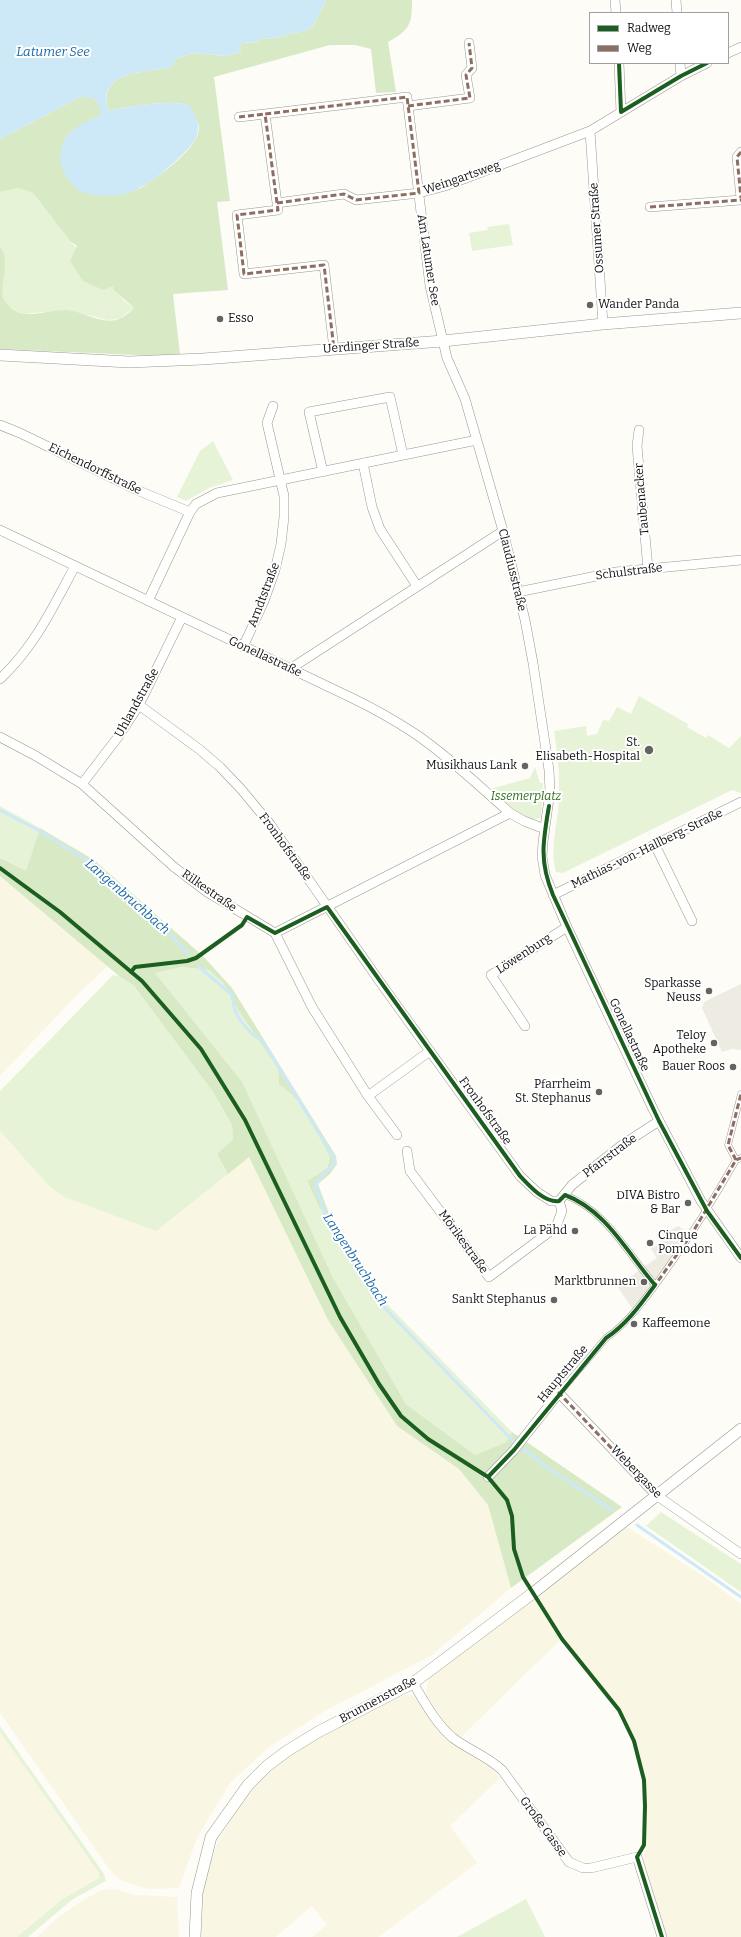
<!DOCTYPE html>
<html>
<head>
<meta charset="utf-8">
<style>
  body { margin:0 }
  #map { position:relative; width:741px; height:1937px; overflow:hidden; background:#fdfcf7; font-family:Bitter,serif }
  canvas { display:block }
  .legend { position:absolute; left:589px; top:12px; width:140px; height:52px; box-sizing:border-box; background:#fff; border:1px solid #a0a0a0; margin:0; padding:5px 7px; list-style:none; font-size:12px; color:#111 }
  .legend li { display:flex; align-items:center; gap:8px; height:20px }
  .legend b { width:20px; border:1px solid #a0a0a0 }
</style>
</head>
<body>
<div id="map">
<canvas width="741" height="1937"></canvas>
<ul class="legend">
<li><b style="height:5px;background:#1b5e20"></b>Radweg</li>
<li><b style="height:5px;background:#8d6e63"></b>Weg</li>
</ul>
</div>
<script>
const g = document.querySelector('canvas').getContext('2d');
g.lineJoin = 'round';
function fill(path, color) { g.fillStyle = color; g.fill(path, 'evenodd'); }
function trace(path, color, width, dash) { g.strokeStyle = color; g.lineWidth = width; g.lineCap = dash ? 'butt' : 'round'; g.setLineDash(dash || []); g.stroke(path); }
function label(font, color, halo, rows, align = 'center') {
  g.font = font + ' Bitter,serif'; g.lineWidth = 4; g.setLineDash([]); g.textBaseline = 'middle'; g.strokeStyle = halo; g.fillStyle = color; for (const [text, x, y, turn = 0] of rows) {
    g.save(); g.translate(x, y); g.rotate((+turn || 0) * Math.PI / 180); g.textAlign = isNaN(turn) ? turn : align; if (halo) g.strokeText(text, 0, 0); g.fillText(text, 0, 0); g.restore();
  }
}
fill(new Path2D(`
  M0,875L113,961L77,995L0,1076Z
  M0,1131L47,1184L249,1157L328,1320L396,1425L459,1469L488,1505L511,1588L432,1655L325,1711L269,1747L230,1783L197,1838L179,1888L148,1889L123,1881L112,1873L0,1713Z
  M627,1527L703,1576L741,1604V1937H666L643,1859L647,1846L646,1780L636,1740L620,1708L576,1655L537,1596Z
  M534,1598L560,1640L459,1739L451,1731L426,1694L428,1679Z
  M410,1694L419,1700L445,1738L489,1764L500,1778L450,1826L477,1863L378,1937H312L327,1925L312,1906L276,1937H200L199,1926L203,1887L217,1843L238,1808L254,1788L278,1764L303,1746L402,1696Z
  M0,1732L99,1873V1878L61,1900L17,1937H0Z
  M116,1889L135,1895L177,1897L179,1937H37L57,1918L83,1900L102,1890Z`), '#f9f7e4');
fill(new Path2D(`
  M18,188L33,193L70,241L113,286L124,301L134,308L119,319L107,320L68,310L24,314L17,311L8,306L2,297L1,286L4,256L0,247V192Z
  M509,224L513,245L472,251L469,233L488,230L487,227Z
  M213,441L233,480L209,488L186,501L177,497L200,451Z
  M639,696L688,724L687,727L706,738L708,735L729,748L741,736V793L732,790L563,873L556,872C549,846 559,821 559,795C560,773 557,752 554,731L586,726L587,736L597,734L603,720L609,721L617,707L631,714Z
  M535,767L540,783H543L541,817C526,827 501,799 490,789L530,778Z
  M0,806L40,828L26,872L0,858Z
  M182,967L209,970L223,983L238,1010L278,1069L279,1085C304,1099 316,1133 330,1157L327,1168L307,1181L320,1209L331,1219L387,1304L512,1432L506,1442L475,1455L406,1404L155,973Z
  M113,975L119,976L134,986L213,1092L232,1125L233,1139L217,1154L228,1174L156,1231L64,1197L47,1184L0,1131V1091Z
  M661,1512L741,1564V1592L646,1526Z
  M0,1726L104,1874L106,1881L73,1899L28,1937H17L61,1900L99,1878V1873L0,1732Z
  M526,1899L545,1937H457Z`), '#e7f3d7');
fill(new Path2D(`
  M326,0H412C412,24 410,30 388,42L396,92L376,93L371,49L355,45H330L214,77L230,201L217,202L228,290L173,294L180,354L157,356L0,349V247C11,261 0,283 3,298C7,306 16,313 25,314C39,315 54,309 68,310C84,312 103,325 119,319C124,317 130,312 134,308L114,290L113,286L103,290L83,281L70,261L77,246L70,241L33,193L18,188L0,192V139L80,97C95,97 98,99 102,114L78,127L139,189C156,178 198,150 199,128C199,122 192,112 189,105C163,100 135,106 109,111C96,72 142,72 169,68L173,65L176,59L193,53L227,56L241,52L239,47L242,43L255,42L263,38L270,39L307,30L313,26Z
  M40,828L94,860L204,957L232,988L336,1156L337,1164L330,1174L318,1184L331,1219L320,1209L307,1181L327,1168L330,1157C316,1133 304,1099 279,1085L278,1069L238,1010L223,983L209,970L182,967L155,973L242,1082L333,1278L406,1404L475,1455L506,1442L512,1432L622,1507L511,1588L488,1505L459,1469L397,1426L328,1320L249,1157L228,1174L217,1154L233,1139L232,1125L213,1092L134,986L119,976L0,876V858L26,871Z`), '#d8eac5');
fill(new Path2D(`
  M741,984V1050L732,1049L722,1052L702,1008L704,1002Z
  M678,1226L691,1235L634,1311L617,1286L657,1258L651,1249L666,1240L663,1235Z`), '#edebe2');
fill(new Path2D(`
  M0,0H326L313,26L307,30L270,39L263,38L255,42L242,43L239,47L241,52L227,56L193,53L176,59L173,65L169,68C143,72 95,72 109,111C135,106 162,100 189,105C204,126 200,138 182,155C164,172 144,190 119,195C110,197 87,195 80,191C62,179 53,152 68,135C77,125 90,120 101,114C98,99 94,97 80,97L0,139Z`), '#cde8f7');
trace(new Path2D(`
  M0,810L38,830L93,864L165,929L188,954
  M198,966L231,994C234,1000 233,1004 235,1010C238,1019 253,1038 262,1040L334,1158V1164L315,1183L326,1218L382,1305L513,1441L545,1466L612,1510
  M637,1525L741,1597`), '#cde8f7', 3);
const pedestrian = new Path2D(`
  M736,1160L728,1145L741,1094
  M565,1195C606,1210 628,1254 655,1285
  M559,1393L606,1338C628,1323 644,1300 660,1279C688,1240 713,1201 736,1160L741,1158`);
const minor = new Path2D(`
  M615,0L616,13
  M676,0L677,13
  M728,53L741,47
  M619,63L621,112
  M680,63L681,76
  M408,106L470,98L466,75L472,68L469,43
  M239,117L265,114
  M590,131L603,324
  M741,152L737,157L741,198
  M277,203L265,114L407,97L430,286L447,358L465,399L503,531L525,620L533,663L549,770L550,791L543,842L542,856L545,875L567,927L653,1109L701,1201L741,1258
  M650,207L741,200
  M334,349L324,265L244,274L237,215L278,210L277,203L344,194L356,200L419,193L445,186L590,131L681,76L707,63
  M0,425L20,433L137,490L190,512
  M639,430L637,446L648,569
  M363,463L372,507L380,529L417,586
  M323,472L309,412L390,397L403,455
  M0,530L352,698C373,708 394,720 414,733C448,756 479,786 510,813
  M518,592L616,572L741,560
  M148,601L190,512L196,504L217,493L477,440
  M243,647L264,601L275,570L281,544L284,517V496L267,423L273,406
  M290,669L503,531
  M0,679C35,646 53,607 75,566
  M139,705L199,749L220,767L241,789L270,824L380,982L520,1176L537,1192L551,1201H559L572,1185L622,1145L659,1121
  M0,737L36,756L82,784L174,867L207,892L275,933L510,813L524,821L545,829
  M82,784L118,737L139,705L182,617
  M655,845L692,921
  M553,895L741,802
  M275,933L312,1007L368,1096L397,1135
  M525,1026L491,975L567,927
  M368,1096L430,1051
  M407,1151L410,1171L489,1277L556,1227L562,1211L559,1201
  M488,1477L514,1450L559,1393L656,1495L741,1554
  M413,1683C424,1701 436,1724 453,1738C469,1750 487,1756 502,1770L569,1862L583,1868H591L637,1857L662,1937`);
const tertiary = new Path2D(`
  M0,355L129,362L203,359L443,341L603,324L741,313
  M195,1937L197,1893L211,1837L248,1785L267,1766L287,1751L318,1732L413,1683L533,1593L741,1429`);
trace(pedestrian, '#979795', 7);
trace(minor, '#979795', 10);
trace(tertiary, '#979795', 12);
trace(pedestrian, '#fffffe', 6);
trace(minor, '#fffffe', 9);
trace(tertiary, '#fffffe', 11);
trace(new Path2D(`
  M408,106L470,98L466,75L472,68L469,43
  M239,117L265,114
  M741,152L737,157L741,198
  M277,203L265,114L407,97L419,193L356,200L344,194L277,203L278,210L237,215L244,274L324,265L334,349
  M650,207L741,200
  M736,1160L728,1145L741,1094
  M653,1288L691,1235L736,1160L741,1158
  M560,1392L559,1393L656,1495`), '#8d6e63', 3, [6, 3]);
trace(new Path2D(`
  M619,63L621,112L681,76L707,63
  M549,806C543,841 539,861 553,895L659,1121L707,1211L741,1258
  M0,868L60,912L142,981L201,1049L245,1120L340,1317L379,1384L401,1416L428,1439L488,1477L507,1500L512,1516L514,1549L523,1577L562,1639L619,1710L634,1741L644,1780L645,1806L644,1845L637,1857L662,1937
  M131,972L135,967L187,961L196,958L242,925L247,917L275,933L327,907L520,1176C530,1186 544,1203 559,1201L565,1195C606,1210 628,1254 655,1285C641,1304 626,1325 606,1338L514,1450L488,1477`), '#1b5e20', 4);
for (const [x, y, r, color] of [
  [590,305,4,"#646362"],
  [220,319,4,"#646362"],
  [649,750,5,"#646362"],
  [525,766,4,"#646362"],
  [709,991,4,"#646362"],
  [714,1043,4,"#646362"],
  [733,1067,4,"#646362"],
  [599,1092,4,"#646362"],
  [688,1203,4,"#646362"],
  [575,1231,4,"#646362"],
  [650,1243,4,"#646362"],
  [644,1282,4,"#646362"],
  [554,1300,4,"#646362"],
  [634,1324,4,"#646362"]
]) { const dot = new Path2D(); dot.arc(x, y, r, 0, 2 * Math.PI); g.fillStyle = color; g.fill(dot); trace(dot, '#fff', 1.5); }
label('12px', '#111', '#fff', [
  ["Weingartsweg",462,178,-19],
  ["Ossumer Straße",597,228,-94],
  ["Am Latumer See",428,260,81],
  ["Uerdinger Straße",371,346,-4],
  ["Eichendorffstraße",95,469,26],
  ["Taubenacker",642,499,-95],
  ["Claudiusstraße",512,570,76],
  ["Schulstraße",629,572,-7],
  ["Arndtstraße",264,595,-69],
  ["Gonellastraße",265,657,25],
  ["Uhlandstraße",137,703,-61],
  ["Fronhofstraße",285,847,54],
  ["Mathias-von-Hallberg-Straße",647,849,-26],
  ["Rilkestraße",209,891,35],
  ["Löwenburg",524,954,-33],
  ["Gonellastraße",629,1035,65],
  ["Fronhofstraße",485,1111,54],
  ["Pfarrstraße",610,1156,-37],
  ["Mörikestraße",463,1242,54],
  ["Hauptstraße",563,1374,-50],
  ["Webergasse",636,1472,46],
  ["Brunnenstraße",378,1700,-28],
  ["Große Gasse",543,1827,54]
]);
label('12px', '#111', '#fff', [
  ["Wander Panda",598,305,"left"],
  ["Esso",228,319,"left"],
  ["St.",640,743],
  ["Elisabeth-Hospital",640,757],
  ["Musikhaus Lank",517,766],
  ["Sparkasse",701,984],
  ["Neuss",701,998],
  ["Teloy",706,1036],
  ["Apotheke",706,1050],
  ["Bauer Roos",725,1067],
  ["Pfarrheim",591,1085],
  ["St. Stephanus",591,1099],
  ["DIVA Bistro",680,1196],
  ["& Bar",680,1210],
  ["La Pähd",567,1231],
  ["Cinque",658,1236,"left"],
  ["Pomodori",658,1250,"left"],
  ["Marktbrunnen",636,1282],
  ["Sankt Stephanus",546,1300],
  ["Kaffeemone",642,1324,"left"]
], 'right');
label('italic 12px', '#2f6b1f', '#fff', [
  ["Issemerplatz",526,797]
]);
label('italic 13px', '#1768a6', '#fff', [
  ["Latumer See",53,52],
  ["Langenbruchbach",127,897,41],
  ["Langenbruchbach",355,1260,57]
]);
</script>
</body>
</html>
